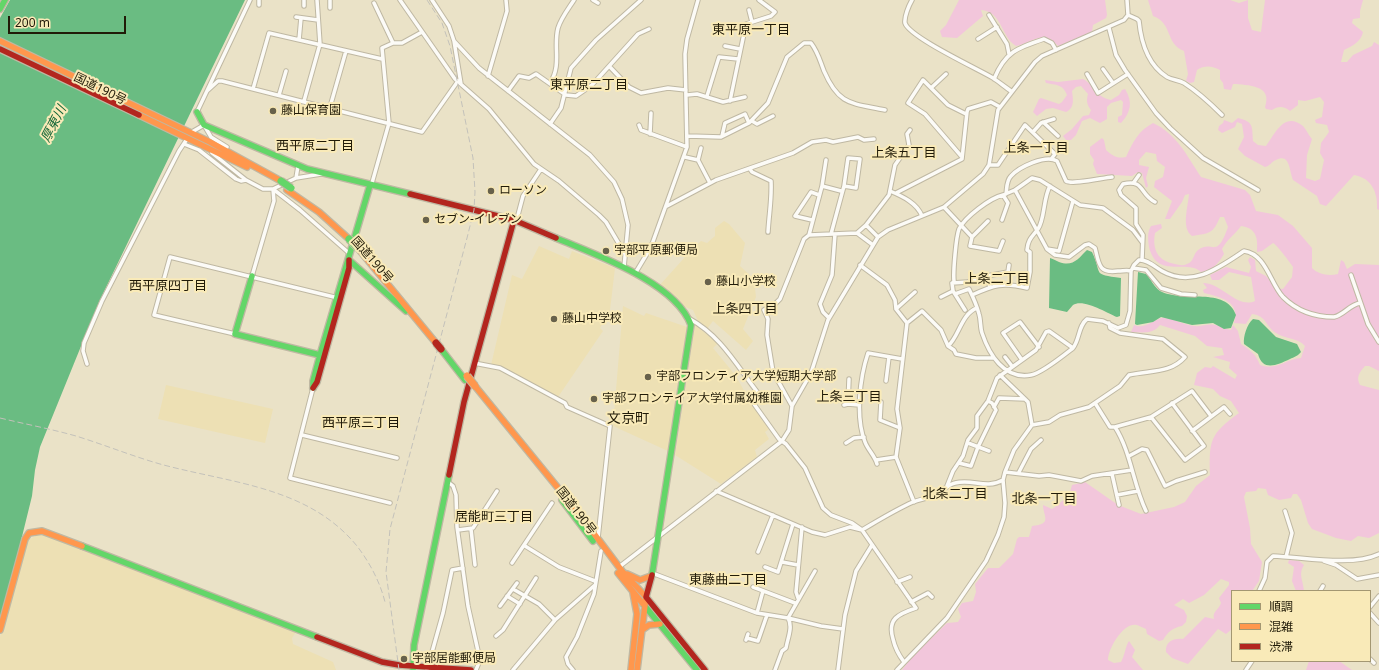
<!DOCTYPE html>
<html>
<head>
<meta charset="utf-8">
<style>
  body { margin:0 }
  #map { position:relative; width:1379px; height:670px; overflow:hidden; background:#eae2c7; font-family:"Noto Sans","Noto Sans JP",sans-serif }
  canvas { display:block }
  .legend { position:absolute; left:1231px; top:590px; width:140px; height:72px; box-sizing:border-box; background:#f9eab8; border:1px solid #a39772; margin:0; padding:5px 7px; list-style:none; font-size:12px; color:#211b08 }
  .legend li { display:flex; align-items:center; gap:8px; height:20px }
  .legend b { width:20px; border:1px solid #a39772 }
  .scale { position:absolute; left:8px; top:16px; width:118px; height:18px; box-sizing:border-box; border:2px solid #211b08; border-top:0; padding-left:5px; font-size:12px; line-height:14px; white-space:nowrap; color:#211b08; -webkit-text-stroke:3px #f9eab8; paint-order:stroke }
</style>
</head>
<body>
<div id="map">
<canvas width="1379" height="670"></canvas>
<ul class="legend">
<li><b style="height:5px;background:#63d668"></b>順調</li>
<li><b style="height:5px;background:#ff974d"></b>混雑</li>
<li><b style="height:5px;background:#b3261e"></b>渋滞</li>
</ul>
<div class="scale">200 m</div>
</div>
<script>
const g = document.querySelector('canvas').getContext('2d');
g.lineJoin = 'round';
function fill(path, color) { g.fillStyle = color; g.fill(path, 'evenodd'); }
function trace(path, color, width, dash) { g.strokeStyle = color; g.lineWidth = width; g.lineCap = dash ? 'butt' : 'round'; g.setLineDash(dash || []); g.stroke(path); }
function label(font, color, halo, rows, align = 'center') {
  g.font = font + ' "Noto Sans","Noto Sans JP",sans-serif'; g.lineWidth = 4; g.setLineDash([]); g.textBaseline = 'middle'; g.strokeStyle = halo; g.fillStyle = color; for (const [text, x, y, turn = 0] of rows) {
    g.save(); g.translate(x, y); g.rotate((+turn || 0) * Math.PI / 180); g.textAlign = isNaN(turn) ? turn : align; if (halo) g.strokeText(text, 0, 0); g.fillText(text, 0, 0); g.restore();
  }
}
fill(new Path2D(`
  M724,221L729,224L745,243L740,266L754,279L756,297L743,329L753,341L746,350L713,321L707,329L698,321L693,310L677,304L658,287L686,256L688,247L691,245L694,247L701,241L707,243L715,236V228Z
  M539,246L569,259L572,251L615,268L610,310L600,328L603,331L558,397L502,368L491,365L512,275L522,279Z
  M623,306L644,316L646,313L687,327L668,451L613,426Z
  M695,325L718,343L713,348L736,376L753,407L769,429L765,432L769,439L755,450L757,457L721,484L675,455Z
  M166,385L273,409L265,443L158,419Z
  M40,533L296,632L292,638L293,644L333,662L336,670H0V637L22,555L27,541Z`), '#ede0b4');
fill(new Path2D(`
  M959,0H1105L1107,15L1106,18L1093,25L1092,32L1058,46C1043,29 1034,42 1016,46C1001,37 1002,11 981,10L983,16L957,38L942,37L940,31L946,25Z
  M1148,0H1230L1239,3L1248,0V18L1252,30L1261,32L1265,0H1363L1360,11V18L1353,19L1352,23L1363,32C1361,42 1352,46 1344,50L1341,62H1347L1353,55L1372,46L1374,42L1379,45V210L1377,209C1378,193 1372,178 1354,175L1326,206L1320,204L1317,196L1293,180C1289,170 1290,153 1276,160C1271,162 1270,166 1265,167L1245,156L1238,149L1244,137L1242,124L1237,122L1235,127L1222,133L1218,130L1219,126L1223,123L1224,120L1232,123L1238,118C1254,122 1252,126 1253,141L1258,145L1266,146C1275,134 1284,111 1303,126C1307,130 1308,135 1312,139L1307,155L1306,178L1315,181L1320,179L1324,160L1320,153L1321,143L1329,132L1327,125L1316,123L1315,120L1322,117L1324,102L1320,97L1305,101L1298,100V105L1290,111C1284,106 1278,106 1272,110L1266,109L1265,107C1273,85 1248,85 1233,84L1231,90L1224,89L1223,83L1220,79V70C1212,66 1205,65 1197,70L1194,82L1190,83L1186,81L1188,74L1184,51C1165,44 1173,23 1153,16Z
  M1083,79C1096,86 1094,96 1111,100L1119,95L1122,90L1125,89C1133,102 1131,112 1121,123L1118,122V117L1122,115L1123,102L1121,100L1111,103L1107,107V119L1100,123L1090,118L1082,121L1076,135L1071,140H1066L1063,136L1072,129L1083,116L1089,115L1091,110C1087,105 1086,101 1088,94L1081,86L1076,87L1072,91C1073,99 1075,108 1066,112L1053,108L1046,109L1037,116L1033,112L1039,99L1041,98L1059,104L1062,102L1067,95C1063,84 1056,85 1046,83L1045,80L1058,82Z
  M1153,123C1177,134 1187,156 1201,177L1245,190L1250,195L1256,211L1278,215L1293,226L1312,248V268C1319,275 1329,276 1338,274L1341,260L1344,262L1347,269L1355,264L1379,265V371L1369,366H1365C1359,373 1356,377 1360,385L1379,390V533L1369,538L1358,536L1351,541L1336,538L1312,529L1308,523L1301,500L1297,494H1293L1291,498L1279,500L1268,495L1266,489L1258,488L1256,491L1246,492L1244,497L1250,528L1251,544L1262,562L1259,581L1252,591H1232V629L1226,634L1218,629L1188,664L1172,658L1166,652C1165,642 1173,638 1183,639L1205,617L1214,619C1212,611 1219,610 1221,603L1219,598L1229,585V582L1221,579L1204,595L1189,603L1183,599L1174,605L1184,610L1187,616L1186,622L1182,626C1172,628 1168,632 1163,640L1159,641L1147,634L1146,629C1143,628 1140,626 1137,625C1123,622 1108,649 1108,660L1114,663L1121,662C1125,655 1125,647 1129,641L1135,650L1132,657L1143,670H902L912,657L947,623L958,622L961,617L958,609L962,603L973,601L976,592L975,584L988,568H999L1013,554L1017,539L1019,537H1029L1032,526C1053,524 1043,516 1043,505L1052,509C1059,505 1062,500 1069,496L1072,485L1085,482L1118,505L1141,514L1174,507L1185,502L1196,486L1210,475C1209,440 1210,434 1239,413L1231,401L1220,396L1213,389L1194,385L1197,373L1205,367L1211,368L1213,366L1235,379L1237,375L1229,368L1230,362L1213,357L1224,355L1222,348L1207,346L1195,336L1160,325C1153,335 1141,332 1131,332L1134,325C1145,330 1153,319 1163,318C1174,318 1183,325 1194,326C1201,327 1209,323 1216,325C1221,327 1225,329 1231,330L1233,325L1238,331L1241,344C1250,350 1256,354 1260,365C1276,371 1286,359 1301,358L1305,346C1299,338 1285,339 1276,333C1265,326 1267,316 1252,314L1246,324L1234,323C1241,302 1221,297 1204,293L1203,290L1207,288L1203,283C1222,283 1237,309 1255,301L1251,277L1229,272L1219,280H1212L1210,275L1226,267L1249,273L1251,267L1248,260L1250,257L1255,260L1256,271L1266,276L1276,288L1283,289L1292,277L1293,267C1289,261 1277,245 1273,243L1262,251L1257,252C1258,239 1257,228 1241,226C1235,235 1228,238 1222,249L1224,254C1218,264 1213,270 1201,272C1187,258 1157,280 1149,247C1148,239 1147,233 1151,226L1161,224L1162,228L1155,233C1152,250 1158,261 1175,264C1179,265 1183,266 1187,264C1194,262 1193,254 1198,250C1213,239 1216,261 1228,227L1224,217H1220C1213,234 1210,233 1192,236C1181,228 1188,207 1189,194L1185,195L1182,202L1170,219H1165L1172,201L1154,187L1155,181L1163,177L1165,167L1157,161L1156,154L1146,152L1139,160V165L1149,167L1146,178L1148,186L1146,188L1142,173L1138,172L1132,176L1097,174L1093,164L1094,160L1090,154V147L1102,138L1104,140L1106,150C1113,156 1117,159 1126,157C1133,142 1138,131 1153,123Z
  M1289,560L1299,561L1304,565C1298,574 1303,580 1304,591H1296L1292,581L1294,567L1288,563Z
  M1309,661H1339L1352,670H1306Z`), '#f2c6db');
fill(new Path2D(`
  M10,0H245L99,302L40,447L35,470L32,496L0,626V18Z
  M1087,250L1092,252C1103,275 1091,274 1121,278L1120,316L1117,317C1107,313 1083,298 1073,305C1071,307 1069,310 1067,312L1049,308L1050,258C1054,259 1056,261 1059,262C1073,267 1078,259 1087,250Z
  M1138,272L1146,274C1151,279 1154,287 1160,291C1182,303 1226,286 1236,315L1231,328L1224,329L1213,323L1192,325L1161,317L1153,322L1137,325L1135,324Z
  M1253,319L1259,320L1276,337L1297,344L1301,352C1298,356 1294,357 1290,359C1277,365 1263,372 1258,354L1244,344C1243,337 1247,324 1253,319Z`), '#6abc82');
const street = new Path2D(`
  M400,0L455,79L489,109L534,164L559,181L599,215L606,222L625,254
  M432,0L449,26L454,41L479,68L590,155L614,182L622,199L628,225L624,267
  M593,0L598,3
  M912,0C909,5 904,17 905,23C909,37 978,69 993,78C999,82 1005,87 1011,91
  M374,3L393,43
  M259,5V0
  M304,6V0
  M330,8V0
  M749,10L752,22
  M989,15L1007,44L1009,54
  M1128,15L1137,19L1139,21C1141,42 1148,65 1167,77C1172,80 1179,80 1184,83C1198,92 1211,104 1222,115
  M296,17L318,20
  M1109,28L1116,55L1125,70L1156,113L1170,128L1203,158L1258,190
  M978,39L997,27
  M299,40L301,18
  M454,41L461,84
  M725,46L740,49
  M610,67L629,87L641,93L668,88L686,90
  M1103,69L1113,83
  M1087,74L1098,93L1128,74
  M488,76L507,11L506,0
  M994,79C1005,52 1017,48 1044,39L1052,43L1056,50
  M550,83C562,65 553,47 558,28C561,18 569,8 574,0
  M931,88L946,74
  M253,89L269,33L382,59
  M207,91L218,81H222L422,132L458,81
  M508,91L519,76L529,78L536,74L566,95L576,96L592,85L638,34L649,29
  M279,95L286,71
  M687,95L697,94L723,102L745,97
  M707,96L719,57L738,59
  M304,101L320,44L317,0
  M730,101L746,24L771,16L775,12L759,0
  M330,107L346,51
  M197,112L250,0
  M752,121L757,124L773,116
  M1043,122L1058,136
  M550,124L561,108L571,68L596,40L641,0
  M639,125L641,130L687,147
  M192,132L204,125L211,137L227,147
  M1033,132L1041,123L1054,119
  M650,134L651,113
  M688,136L721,137L749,123L768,103L787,57L804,43H811C818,52 820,61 824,71C839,106 852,103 885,110
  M722,136L725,123L745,114L749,123
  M184,144L199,150L236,179L241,181L246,180
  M212,153L246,180L263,189H273L296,178L321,174
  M685,157L698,160L710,183
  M962,157L925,114L908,103L923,80L948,105L966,114
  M698,160L701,148
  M989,165H998L1000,162L1025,125L1055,154L1052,158
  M750,169L752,172L771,181C772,199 769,214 768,232
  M296,178L298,166
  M1134,182L1139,175
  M370,185L372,183L389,123L382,48L393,43H402L422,32
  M822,186L841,191
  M273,189L300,210L350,254
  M1015,190L1047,249L1059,251L1073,201
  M890,191C902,196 917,203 922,216
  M896,193L962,159L967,112L968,109L991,102L1000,107
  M1006,194C1007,189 1006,181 1011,176C1019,167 1046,154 1057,161L1066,181C1072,185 1102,178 1112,177
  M1003,195L1015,190L1032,178L1040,180L1080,205L1103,208L1133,230L1142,242
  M667,206L716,180L793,153L812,142L826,140L833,142L858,137L864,140L874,139
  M944,207L972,237
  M514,220L518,215L523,196L541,169
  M812,220L795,216L811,192L819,195
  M988,221L972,237L970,246L999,251L1003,241
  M866,225L889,195L895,165L909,145L907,134L910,130
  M857,233L873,245
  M831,234L844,186L848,158L860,159L856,188L844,186
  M809,235L822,186L826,160
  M1047,249L1055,255L1069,257L1085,245L1089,244L1095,248C1099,263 1098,274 1118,271C1123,271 1127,270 1131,271
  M1142,260L1143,235L1136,224V208L1121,195L1119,190L1123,184C1145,179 1139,194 1155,202
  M860,265L887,285L895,300L896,309L907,323L897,409L900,428L896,457L914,502
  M1133,268L1146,270L1161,288L1181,294L1195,295
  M636,272L651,247L687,147L685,54L687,39L698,0
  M1351,275L1368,324L1379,342
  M252,276L274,201L273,189
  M987,276L990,287
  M954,281C953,272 956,237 959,229C965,217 990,198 1003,195L1008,203L1002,220
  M953,291L952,283L968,282L987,276L1008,272L1009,265
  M955,294L969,289C973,297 977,306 979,314C981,320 980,327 982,333C989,354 1004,380 1031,375C1042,373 1064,355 1073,348
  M972,295C994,285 1003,282 1027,288L1030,272V252L1027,250C1028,239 1032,237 1038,229C1045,219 1043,198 1050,186
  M941,297L953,291L965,310
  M896,309L915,292
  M829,318L823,312L820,304L832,275L835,234
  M690,319C721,336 737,366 758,393L754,404L779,439L786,444L805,468L823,508L831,515L852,523L862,530L916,608C898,614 887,619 893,639C895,648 898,654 904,662
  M907,323L922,311L941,330L948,346L954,350L956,354L976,358H993
  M235,334L154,315L170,257L338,298
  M948,346C959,337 961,314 977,308
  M1005,357L1012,366
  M1022,360L1003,333L1020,322L1039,347
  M474,363L500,368L565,403L567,407L610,426L598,538
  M87,364L83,351L84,343L102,301L179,151L187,139
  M886,381L889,357
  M313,388L290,478L390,503
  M881,402L880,420L900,428
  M1095,403L1110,427H1115L1151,417L1192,391L1211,416
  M848,404L849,379
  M844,405L848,404L859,405
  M792,406L773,372L767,335L768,319L764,310L775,304L780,299L804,239L809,235L857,233L866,225L878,237
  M994,407L999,398L1025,399
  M1151,417L1185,460L1204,446L1172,403
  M1032,425L1049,422L1060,415L1089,407L1120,386L1129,375C1149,370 1170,374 1185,357L1163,339L1120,333L1110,328L1109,323
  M1115,427C1131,452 1133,484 1146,511
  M1192,431L1224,407L1230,414
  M302,435L397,458
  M846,443L854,438L864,437
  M968,443L989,451
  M1129,456L1142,449L1147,450L1165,486L1176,481L1205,472
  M876,460L896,457
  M959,463L971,466L978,447L996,410L992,403L988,401
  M877,464C875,456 868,450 865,442C855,417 860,377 868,353L902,359
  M1005,472L1039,476L1049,475L1081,481L1092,476L1132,470
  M1019,472L1031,449L1041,440
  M1112,474L1119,505
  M448,482L453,486L456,495L457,527L468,606L480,660L476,670
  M947,486L953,471L963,456L968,440L977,428V416L988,401L997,378L1036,350L1046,332L1049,331L1073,348C1080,339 1078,326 1087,319L1103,321L1118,328L1126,325L1130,311L1131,271L1134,265L1139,260C1147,259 1155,267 1162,271C1192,288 1219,268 1244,251C1266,254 1270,283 1283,297C1297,311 1315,317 1334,317C1344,315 1349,305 1360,303
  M716,491L812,532L825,535L850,527L862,530C879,520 895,510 913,502C921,499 929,498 937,494C943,491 947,485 955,483C973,478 985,490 1003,480
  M1117,495L1138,491
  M1285,511L1292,533L1286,557
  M471,529L475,565
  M458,530L473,528L497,491
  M525,546L559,567L595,581
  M758,552L773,515
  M1324,561L1336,565L1357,579L1379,575
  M782,562L798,565
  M512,563L552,503
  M619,567L782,441L789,430L792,406L811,373L828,320L878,237L888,230L944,207L983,174L989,165L998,110L1035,62L1042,56L1124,20L1128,15L1127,0
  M765,567L778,572L793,524
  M652,573L757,613L788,618L821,626L843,629
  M897,582L910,577
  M753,587L795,603
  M513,589L539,604L555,620
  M1259,591L1265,578L1267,562L1273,556C1303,557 1352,567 1379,554
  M1320,591L1323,586
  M507,596L520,604
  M798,598L796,592L802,527
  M911,602L928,593L932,597
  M500,606L517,583
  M1370,607L1379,596
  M757,613L763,591
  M1370,613L1379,623
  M496,636L503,630L536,578
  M747,638L758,641L767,615
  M746,640L748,634
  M1370,659L1374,663
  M427,670L443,613L452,570L463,568
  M513,670L555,620L595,585
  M573,670L568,664L566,657L577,637L594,594L601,551
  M775,670L782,651L786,648C788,637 793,627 788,618L815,571
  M838,670L845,615L856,571L872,545
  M897,670L947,618L986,561L998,535L1004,517L1005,503L1003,480L1005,472L1014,450L1032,425L1028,402L1000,375
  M1246,670L1252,661`);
const fast = new Path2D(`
  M0,9L5,0
  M197,112L204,125L307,169L410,194
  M556,238C596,255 675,282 691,325L652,575
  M349,260L406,311
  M252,276L235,334L324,356
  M441,349L465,380
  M313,388V381L320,355L370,185
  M562,500L593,541
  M82,546L317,637
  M644,605L697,670
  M413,670L414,645L449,475`);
const slow = new Path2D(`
  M0,41L210,142L281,181
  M139,115L247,167
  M287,190L319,212L349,239
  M357,247L436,343
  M475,386L580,515L622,571L646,597L637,670
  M618,573L643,604
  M627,574L640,580L651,576
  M0,630L25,539L29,533L42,531L82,546
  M642,630L649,625L660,624
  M631,670L637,614L633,593`);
const jam = new Path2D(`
  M0,49L139,115
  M410,194L514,220L556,238
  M313,388L317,382L349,268V260
  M449,475L464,402L514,220
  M652,575L646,597L705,670
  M317,637L382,662L399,665L471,670`);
trace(street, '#bfb8a3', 5.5);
trace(fast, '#bfb8a3', 8);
trace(slow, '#bfb8a3', 8);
trace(jam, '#bfb8a3', 8);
trace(street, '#fcfbf7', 3.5);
trace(fast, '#63d668', 5.5);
trace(slow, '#ff974d', 5.5);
trace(jam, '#b3261e', 5.5);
trace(new Path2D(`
  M0,418C25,424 51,429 76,436C105,445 132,456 160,464C229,483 308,486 357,546C370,563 380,582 385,602
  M399,670L386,572L390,529L467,238L474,210L475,192L473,158L450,46L442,23L427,0`), '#c3c1ba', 1, [6, 3]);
const fastBridge = new Path2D(`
  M281,181L291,188
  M349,239L357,247`);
const slowBridge = new Path2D(`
  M467,376L475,386`);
const jamBridge = new Path2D(`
  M436,343L441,349`);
trace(fastBridge, '#bfb8a3', 9, []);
trace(slowBridge, '#bfb8a3', 9, []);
trace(jamBridge, '#bfb8a3', 9, []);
trace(fastBridge, '#63d668', 7);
trace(slowBridge, '#ff974d', 7);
trace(jamBridge, '#b3261e', 7);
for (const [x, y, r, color] of [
  [273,111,4,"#67614b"],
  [491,191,4,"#67614b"],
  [426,220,4,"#67614b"],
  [606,251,4,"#67614b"],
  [708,282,4,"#67614b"],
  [554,319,4,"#67614b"],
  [648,377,4,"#67614b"],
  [594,399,4,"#67614b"],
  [404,659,4,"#67614b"]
]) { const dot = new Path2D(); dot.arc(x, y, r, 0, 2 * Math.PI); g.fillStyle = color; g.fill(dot); trace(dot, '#f9eab8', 1.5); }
label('12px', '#211b08', '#f9eab8', [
  ["国道190号",100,89,26],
  ["国道190号",372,260,49],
  ["国道190号",576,511,52]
]);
label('12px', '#211b08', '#f9eab8', [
  ["藤山保育園",281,111],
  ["ローソン",499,191],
  ["セブン-イレブン",434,220],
  ["宇部平原郵便局",614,251],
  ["藤山小学校",716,282],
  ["藤山中学校",562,319],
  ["宇部フロンティア大学短期大学部",656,377],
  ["宇部フロンテイア大学付属幼稚園",602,399],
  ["宇部居能郵便局",412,659]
], 'left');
label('13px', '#211b08', '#f9eab8', [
  ["東平原一丁目",751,30],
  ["東平原二丁目",589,85],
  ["西平原二丁目",315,146],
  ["上条一丁目",1036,148],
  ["上条五丁目",904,153],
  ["上条二丁目",997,279],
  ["西平原四丁目",168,286],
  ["上条四丁目",745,309],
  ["上条三丁目",849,397],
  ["西平原三丁目",361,423],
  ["北条二丁目",955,494],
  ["北条一丁目",1044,499],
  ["居能町三丁目",494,517],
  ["東藤曲二丁目",728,580]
]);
label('italic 13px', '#136637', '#f9eab8', [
  ["厚東川",54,124,-63]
]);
label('14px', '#211b08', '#f9eab8', [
  ["文京町",628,419]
]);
</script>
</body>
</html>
